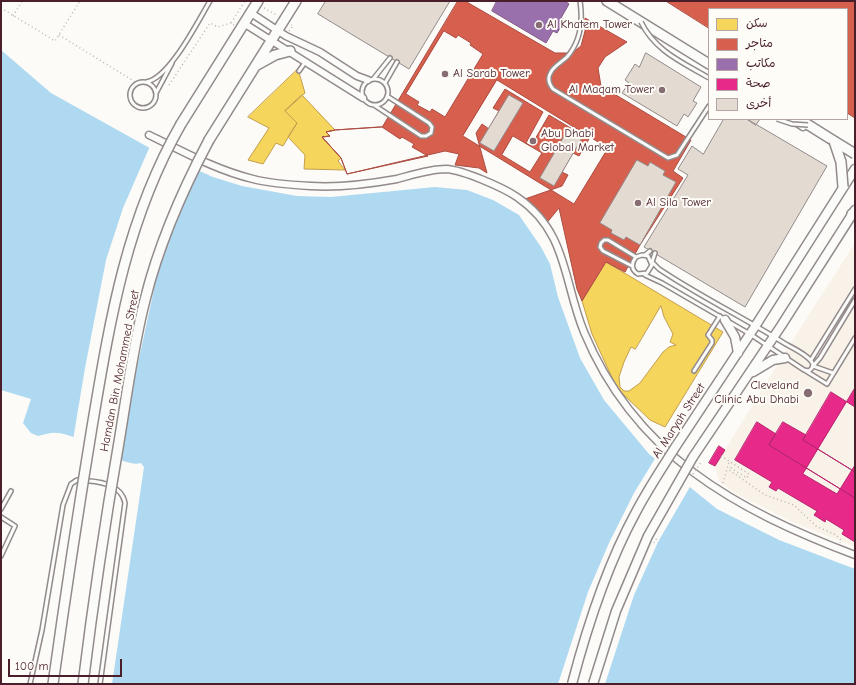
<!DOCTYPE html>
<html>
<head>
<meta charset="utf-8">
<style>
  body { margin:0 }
  #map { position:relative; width:856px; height:685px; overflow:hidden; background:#fcfbf8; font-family:"Comic Neue","Playpen Sans Arabic",sans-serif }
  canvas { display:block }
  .frame { position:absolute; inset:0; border:2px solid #4a1f2b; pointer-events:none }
  .legend { position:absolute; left:708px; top:8px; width:140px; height:112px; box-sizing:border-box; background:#fdfcf7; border:1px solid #b5a4a5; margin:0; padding:5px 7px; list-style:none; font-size:12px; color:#4a1f2b }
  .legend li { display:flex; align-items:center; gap:8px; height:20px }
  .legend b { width:20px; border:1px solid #b5a4a5 }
  .scale { position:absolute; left:8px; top:659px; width:114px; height:18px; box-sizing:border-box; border:2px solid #4a1f2b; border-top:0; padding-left:5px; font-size:12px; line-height:14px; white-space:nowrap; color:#4a1f2b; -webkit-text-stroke:3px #fdfcf7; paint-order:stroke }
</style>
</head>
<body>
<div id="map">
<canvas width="856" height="685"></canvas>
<div class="frame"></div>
<ul class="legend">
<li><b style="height:11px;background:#f6d55c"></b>سكن</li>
<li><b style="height:11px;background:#d6604d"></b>متاجر</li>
<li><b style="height:11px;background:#9970ab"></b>مكاتب</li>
<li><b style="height:11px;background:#e7298a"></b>صحة</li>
<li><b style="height:11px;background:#e3dbd2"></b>أخرى</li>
</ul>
<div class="scale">100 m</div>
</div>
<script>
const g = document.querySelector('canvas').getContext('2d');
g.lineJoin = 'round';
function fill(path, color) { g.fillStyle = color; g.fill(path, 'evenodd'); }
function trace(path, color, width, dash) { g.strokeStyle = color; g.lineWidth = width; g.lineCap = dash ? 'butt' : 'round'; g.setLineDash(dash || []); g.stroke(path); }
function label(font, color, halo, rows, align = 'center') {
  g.font = font + ' "Comic Neue",sans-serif'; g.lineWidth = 4; g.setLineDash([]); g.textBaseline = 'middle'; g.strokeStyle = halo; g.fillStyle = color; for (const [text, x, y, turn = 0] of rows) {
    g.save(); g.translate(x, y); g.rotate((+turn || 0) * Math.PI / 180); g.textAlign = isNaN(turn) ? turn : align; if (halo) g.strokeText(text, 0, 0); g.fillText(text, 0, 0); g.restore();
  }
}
fill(new Path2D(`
  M855,243V547L792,522L735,493L719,482L715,466L795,336Z`), '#f9f2e8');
fill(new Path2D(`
  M1,50L51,93L155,151L213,177L242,186L297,196L331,197L435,187L467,190L493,200L519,215L541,247L550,264L558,297L580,358L604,400L649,454L717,509L779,540L855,569V684H112L144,467L141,463C121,469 80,433 56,433C50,432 44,435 38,436L31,433L23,423L31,399L1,390Z`), '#aed9f1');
fill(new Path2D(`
  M150,146L199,169L176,219L158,271L135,377L121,462L73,440L85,368L106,260L123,208Z
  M656,457L691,485L658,542L634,595L605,684H558L588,592L609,543L634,493Z`), '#fcfbf8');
const homes = new Path2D(`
  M298,69L305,93L285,111L297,123L283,146L276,143L263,164L248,160L269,128L248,117Z
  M302,95L335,130L326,132L330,136L322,137L341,158L338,161L345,170L304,169L305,155L288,137L297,123L285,111Z
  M606,262L723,332L665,427L650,420L623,394L614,382L592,334L582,301Z
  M661,306L664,317L673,334L670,342L676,345L669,347L663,352L640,383L629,391H624L620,387L619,377L624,362L631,347L635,349Z`);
fill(homes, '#f6d55c');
trace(homes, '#c29e4d', 1);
const shops = new Path2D(`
  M458,1H465L555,53H572L581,46L585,31V18L627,42L605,57L598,68L601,86L691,140L673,171L683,178L640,245L625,272L606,262L582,301L577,289L559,208L545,225L533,207L525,199L562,186L568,175L562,172L573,153L579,156L589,139L549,115L531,146L526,143L543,112L505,89L493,108L499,111L489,129L482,124L476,133L487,173L479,168L455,165L459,154L445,151L347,174L341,158L322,137L330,136L326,132L335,130L382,127Z
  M666,1H855V118L847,113V9H709V28Z
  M444,31L456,38L458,35L471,43L470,45L483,54L445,117L432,109L430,112L417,105L419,102L406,94Z
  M497,80L608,148L574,204L463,136Z
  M382,127L400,139L402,137L414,144L412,147L428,156L347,174L341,158L322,137L330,136L326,132L335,130Z
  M513,136L542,153L530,172L502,155Z`);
fill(shops, '#d6604d');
trace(shops, '#ac4c43', 1);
const offices = new Path2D(`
  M497,1H565L569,4L561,18L565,20L557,33L553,31L546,43L492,11Z`);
fill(offices, '#9970ab');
trace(offices, '#815885', 1);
const health = new Path2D(`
  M855,388V465L837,494L803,474Z
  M831,392L855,407V472L803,440Z
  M757,422L776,434L769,445L855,498V542L842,534L844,530L826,519L825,522L814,515L817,511L778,488L776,491L769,487L772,482L735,460Z
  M783,422L806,435L803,440L855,472V498L769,445Z
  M719,446L725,450L715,466L709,463Z`);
fill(health, '#e7298a');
trace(health, '#b8266e', 1);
const building = new Path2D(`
  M326,1H450L409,69L318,14Z
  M646,53L701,87L693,101L697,103L688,117L684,114L677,126L622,93L629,83L625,80L635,64L639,67Z
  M509,95L523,103L494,151L480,143Z
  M724,119H747L827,166L745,307L644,247L688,175L678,169L692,146L703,154Z
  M747,119H760L756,125Z
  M568,130L582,138L554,186L540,178Z
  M637,160L648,166L650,162L665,171L663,175L676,182L640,245L626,237L624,240L611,233L612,230L600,223Z`);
fill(building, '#e3dbd2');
trace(building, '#928a8b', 1);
const service = new Path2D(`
  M580,1C583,21 581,41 567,57C562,62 554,66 551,72C547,78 549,84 553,89L668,158L677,155L709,106
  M299,71L306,61
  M374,78L390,58
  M362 92a13 13 0 1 1 26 0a13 13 0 1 1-26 0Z
  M146,82C169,79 198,21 210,1
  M130 95a13 13 0 1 1 26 0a13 13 0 1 1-26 0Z
  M385,83L397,62
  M156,93L172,63
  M374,105L421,136H426L431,133L432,127L429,123L387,96
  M645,255L650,251
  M632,266L603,251L600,247L601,243L604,240H608L636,257L642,255L648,256L652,265L647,273L638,274C631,270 631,263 636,257
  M645,275L662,283L750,334L804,370L809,371L812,368L813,364C809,355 792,348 784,343C743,317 699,296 659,269L652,262L655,253
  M811,360L855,289
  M694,371L712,343V340L708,335L720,316
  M806,371L827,384L855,338
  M833,373L813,366L820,358L855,300
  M1,509L11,491
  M1,517L15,526L1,556
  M30,684L42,630L63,505L71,484L77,480C94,481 121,482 125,503L100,684`);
const minor = new Path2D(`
  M251,13L286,36L320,52L357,76L368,80
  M245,24L363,98
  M791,119L803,127
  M149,135C182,151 216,170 253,179C272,184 292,185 311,186C340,188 369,184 397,179C412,175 430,169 446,169C463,170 502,187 517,197C568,232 563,281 584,332C635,455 736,510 855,555`);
const tertiary = new Path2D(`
  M725,320L735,337L738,353
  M753,372L773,360L785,358
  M676,446L756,325L855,169
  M693,457L781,326L855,210`);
const secondary = new Path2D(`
  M607,1L709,64
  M257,65L275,55L290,51
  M799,119L834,141
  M181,124L258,1
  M209,140L296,1
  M852,214L855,213`);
trace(service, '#928a8b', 6);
trace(minor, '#928a8b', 9);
trace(tertiary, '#928a8b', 11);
trace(secondary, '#928a8b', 12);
trace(new Path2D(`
  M1,8L55,41L80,1
  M264,8L278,16
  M13,16L22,1
  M234,25L231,23L245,1
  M289,31L293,26L291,25
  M59,35L137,83
  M169,85L210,23L218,27L231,23
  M721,456L749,474L747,478L731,468L729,470L765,495L794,505L816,526L836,535L841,540L840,543
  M723,483L729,462`), '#bbb6b6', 1.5, [1, 3]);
trace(service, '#fbfbf9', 3);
trace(minor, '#fbfbf9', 6);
trace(tertiary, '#fbfbf9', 8);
trace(secondary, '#fbfbf9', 9);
const serviceBridge = new Path2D(`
  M641,22C655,51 682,62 709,78
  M777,119L792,124L808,125`);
const tertiaryBridge = new Path2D(`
  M572,684C587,627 608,563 636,512C648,489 662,468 676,446
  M593,684L616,611L648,536L693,457`);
const secondaryBridge = new Path2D(`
  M834,141L841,162L843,187
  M834,141L855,154
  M53,684C65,598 78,512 92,427C110,320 126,220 181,124
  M83,684C93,603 105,522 119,442C127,394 133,346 145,300C159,243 182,191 209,140`);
trace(serviceBridge, '#928a8b', 6, []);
trace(tertiaryBridge, '#928a8b', 11, []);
trace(secondaryBridge, '#928a8b', 12, []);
trace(new Path2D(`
  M693,474L701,462
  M654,543L658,536`), '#bbb6b6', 1.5, [1, 3]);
trace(serviceBridge, '#fbfbf9', 3);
trace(tertiaryBridge, '#fbfbf9', 8);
trace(secondaryBridge, '#fbfbf9', 9);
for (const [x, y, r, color] of [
  [539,25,4,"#886c73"],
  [445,74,4,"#886c73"],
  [662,90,4,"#886c73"],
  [533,141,4,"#886c73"],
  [638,203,4,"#886c73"],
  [808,393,5,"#886c73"]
]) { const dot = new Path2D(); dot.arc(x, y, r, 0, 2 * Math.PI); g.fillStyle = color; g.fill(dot); trace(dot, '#fdfcf7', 1.5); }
label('12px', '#4a1f2b', '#fdfcf7', [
  ["Al Khatem Tower",547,25],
  ["Al Sarab Tower",453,74],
  ["Al Maqam Tower",654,90,"right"],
  ["Abu Dhabi",541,134],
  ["Global Market",541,148],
  ["Al Sila Tower",646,203],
  ["Cleveland",799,386,"right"],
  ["Clinic Abu Dhabi",799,400,"right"]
], 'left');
label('12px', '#4a1f2b', '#fdfcf7', [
  ["Hamdan Bin Mohammed Street",120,371,-79],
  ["Al Maryah Street",679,421,-57]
]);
</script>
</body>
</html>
